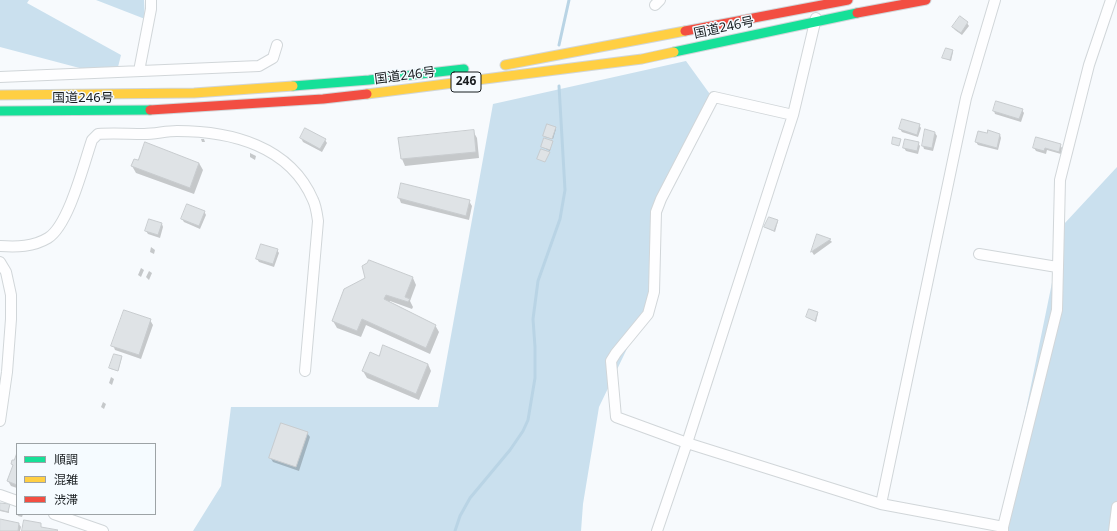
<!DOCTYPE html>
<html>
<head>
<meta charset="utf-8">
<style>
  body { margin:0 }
  #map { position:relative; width:1117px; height:531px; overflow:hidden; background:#f7fafd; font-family:"Noto Sans","Noto Sans JP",sans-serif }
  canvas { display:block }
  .legend { position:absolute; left:16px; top:443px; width:140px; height:72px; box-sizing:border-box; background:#f5fbff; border:1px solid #9da3a6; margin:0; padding:5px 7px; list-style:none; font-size:12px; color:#191e21 }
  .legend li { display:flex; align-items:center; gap:8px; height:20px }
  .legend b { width:20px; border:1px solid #9da3a6 }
</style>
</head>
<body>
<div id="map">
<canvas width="1117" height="531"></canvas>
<ul class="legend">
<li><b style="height:5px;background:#16e098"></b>順調</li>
<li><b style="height:5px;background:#ffcf43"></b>混雑</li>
<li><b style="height:5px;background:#f24e42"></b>渋滞</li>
</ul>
</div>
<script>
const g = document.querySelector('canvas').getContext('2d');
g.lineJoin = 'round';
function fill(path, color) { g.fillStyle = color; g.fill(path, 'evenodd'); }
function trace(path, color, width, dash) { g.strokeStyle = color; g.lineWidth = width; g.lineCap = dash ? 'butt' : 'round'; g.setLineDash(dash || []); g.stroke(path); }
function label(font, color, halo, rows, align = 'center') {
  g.font = font + ' "Noto Sans","Noto Sans JP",sans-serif'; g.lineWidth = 3; g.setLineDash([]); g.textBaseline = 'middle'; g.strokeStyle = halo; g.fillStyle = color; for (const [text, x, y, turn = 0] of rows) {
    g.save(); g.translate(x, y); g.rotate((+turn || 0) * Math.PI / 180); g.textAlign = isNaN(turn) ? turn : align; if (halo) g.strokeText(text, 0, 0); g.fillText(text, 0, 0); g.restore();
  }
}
fill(new Path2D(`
  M0,0H29L27,3L121,55L118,67L91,71L0,47Z
  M96,0H144L145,19Z
  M686,61L712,97L659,203L648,305L599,407L583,504L581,531H193L221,486L231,407H438L493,104Z
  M1117,167V531H999L1019,444L1064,224Z`), '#cae0ee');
fill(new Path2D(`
  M960,18L967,23L969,26L962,35L955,30L953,27Z
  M946,49L953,52L951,61L944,58Z
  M1022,110L1024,113L1021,122L995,114L994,111Z
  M548,125L556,129L553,139L545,137Z
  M919,125L921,128L918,137L902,132L900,129Z
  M306,129L325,140L327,143L322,152L303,142L301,138Z
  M473,131L477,138L479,158L405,166L402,159Z
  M935,133L937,136L933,151L924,149L923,146Z
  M987,134L1000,135L1001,138L998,150L978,145L976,142Z
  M201,139H204L205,142H202Z
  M552,142L550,151L542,147Z
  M918,143L920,146L918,154L906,151L904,148Z
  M1060,145L1062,148L1061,154L1047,150L1046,154L1036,151L1034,148Z
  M250,153L256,156L255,160L250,157Z
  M199,163L203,170L194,194L136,173L132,166Z
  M402,184L469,201L472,206L469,220L401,203L399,198Z
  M204,211L206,215L200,229L184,222L182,219Z
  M778,221L775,232L765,227Z
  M162,224L163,227L160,238L148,234L146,231Z
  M818,235L830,240L832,242L814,255L812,252Z
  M151,247L155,250L154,254L150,252Z
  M277,250L279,253L274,267L259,262L257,259Z
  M370,261L413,278L416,285L410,301L413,307L412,309L390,301L389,303L435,325L439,332L430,354L366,325L361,337L337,328L333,321L367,278Z
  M141,268L144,270L141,277L138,275Z
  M149,271L152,273L149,280L146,277Z
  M818,313L816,322L807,317Z
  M150,320L153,325L141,359L115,350L113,345Z
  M122,357L118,371L111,369L110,368Z
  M379,357L428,364L431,371L419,400L367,378L363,371Z
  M111,377L114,379L112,385L109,383Z
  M103,402L106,404L104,409L101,407Z
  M307,433L310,437L299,471L273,462L270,457Z
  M17,456V488L11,486L8,481L14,467L12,464L15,462Z
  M0,504L9,505V513L0,511Z
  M17,514H23L22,517L18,516Z
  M0,520L19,524L21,527L20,531H0Z`), '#0003');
trace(new Path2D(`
  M559,45L569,0
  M455,531L460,516L470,498L510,450L523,431L528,420L535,378V347L533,319L538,281L560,219L565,190L559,86`), '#b9d4e5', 3);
const building = new Path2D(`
  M960,16L968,22L961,33L952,27Z
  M946,48L953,50L950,60L942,58Z
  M996,101L1023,109L1019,119L993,111Z
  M902,119L920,124L917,135L899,129Z
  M547,124L556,127L552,139L543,136Z
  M305,128L326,139L320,149L300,138Z
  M925,129L935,132L932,148L922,146Z
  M474,130L476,152L401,159L398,138Z
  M988,130L1000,134L997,148L975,142L978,131L987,133Z
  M893,137L901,139L899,146L892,144Z
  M1036,137L1061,144L1059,152L1045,148L1044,151L1033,148Z
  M544,138L553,141L550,150L541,147Z
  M905,139L919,142L917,151L903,148Z
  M145,142L199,163L190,188L131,166L134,159L138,160Z
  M541,149L550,152L545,162L537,159Z
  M401,183L470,200L466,216L398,198Z
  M187,204L205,211L199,226L181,219Z
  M769,217L778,220L774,231L764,227Z
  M149,219L162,223L158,235L145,231Z
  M817,234L831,239L811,252Z
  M261,244L278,249L273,264L256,259Z
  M369,260L413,277L405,297L410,299L408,302L386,295L384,299L436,325L426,348L362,319L357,331L332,321L344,289L365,278L362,266L367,263Z
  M809,309L818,312L815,321L806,317Z
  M124,310L151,319L139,355L111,346Z
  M383,345L428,364L416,394L362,371L370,352L379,356Z
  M114,354L122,356L118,371L109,368Z
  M281,423L308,432L296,467L269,458Z
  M17,453V485L7,481L13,465L11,464L12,460H14Z
  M0,503L10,504L8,512L0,510Z
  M0,519L19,523L18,531H0Z
  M24,520L41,523V527L58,530L57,531H22Z`);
fill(building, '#dfe3e6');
trace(building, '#c8cccf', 1);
const street = new Path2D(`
  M655,5L660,0
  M139,71L151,9V0
  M0,77L259,66L273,58L277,45
  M793,115L714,97L661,199L656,212L654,292L648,314L616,353L611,361L616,417L687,443L881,504L988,524L1003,527V531
  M0,246C17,247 33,247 48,238C69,225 84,163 92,140L98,134C113,133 128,134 144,134C155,134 166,131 177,131C231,131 290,146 313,200C316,206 317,214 318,221L305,371
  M979,254L1057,267
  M0,262L6,272L11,295V319L7,372L0,421
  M0,495L17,501
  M881,504L966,98L995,0
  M54,514L103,531
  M1003,527L1057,310L1060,180L1089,65L1111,0
  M657,531L687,443L793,115L816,18
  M1114,531L1117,507`);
const fast = new Path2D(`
  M674,52L857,13
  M293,86L369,80L464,69
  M0,111L150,110`);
const slow = new Path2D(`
  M505,65L685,31
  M367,94L642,59L674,52
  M0,95L194,93L293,86`);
const jam = new Path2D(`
  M857,13L926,0
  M685,31L848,0
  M150,110L323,99L367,94`);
trace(street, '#d1d6d9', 12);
trace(fast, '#d1d6d9', 11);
trace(slow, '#d1d6d9', 11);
trace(jam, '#d1d6d9', 11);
trace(street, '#fefeff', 10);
trace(fast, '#16e098', 9);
trace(slow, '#ffcf43', 9);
trace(jam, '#f24e42', 9);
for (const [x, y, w] of [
  [466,82,30]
]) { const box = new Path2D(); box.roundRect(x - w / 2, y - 10, w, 20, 3); g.fillStyle = '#f5fbff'; g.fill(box); trace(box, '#191e21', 1); }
label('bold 12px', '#191e21', null, [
  ["246",466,82]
]);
label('13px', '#191e21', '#f5fbff', [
  ["国道246号",724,28,-12],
  ["国道246号",405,76,-7],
  ["国道246号",83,98]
]);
</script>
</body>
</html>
